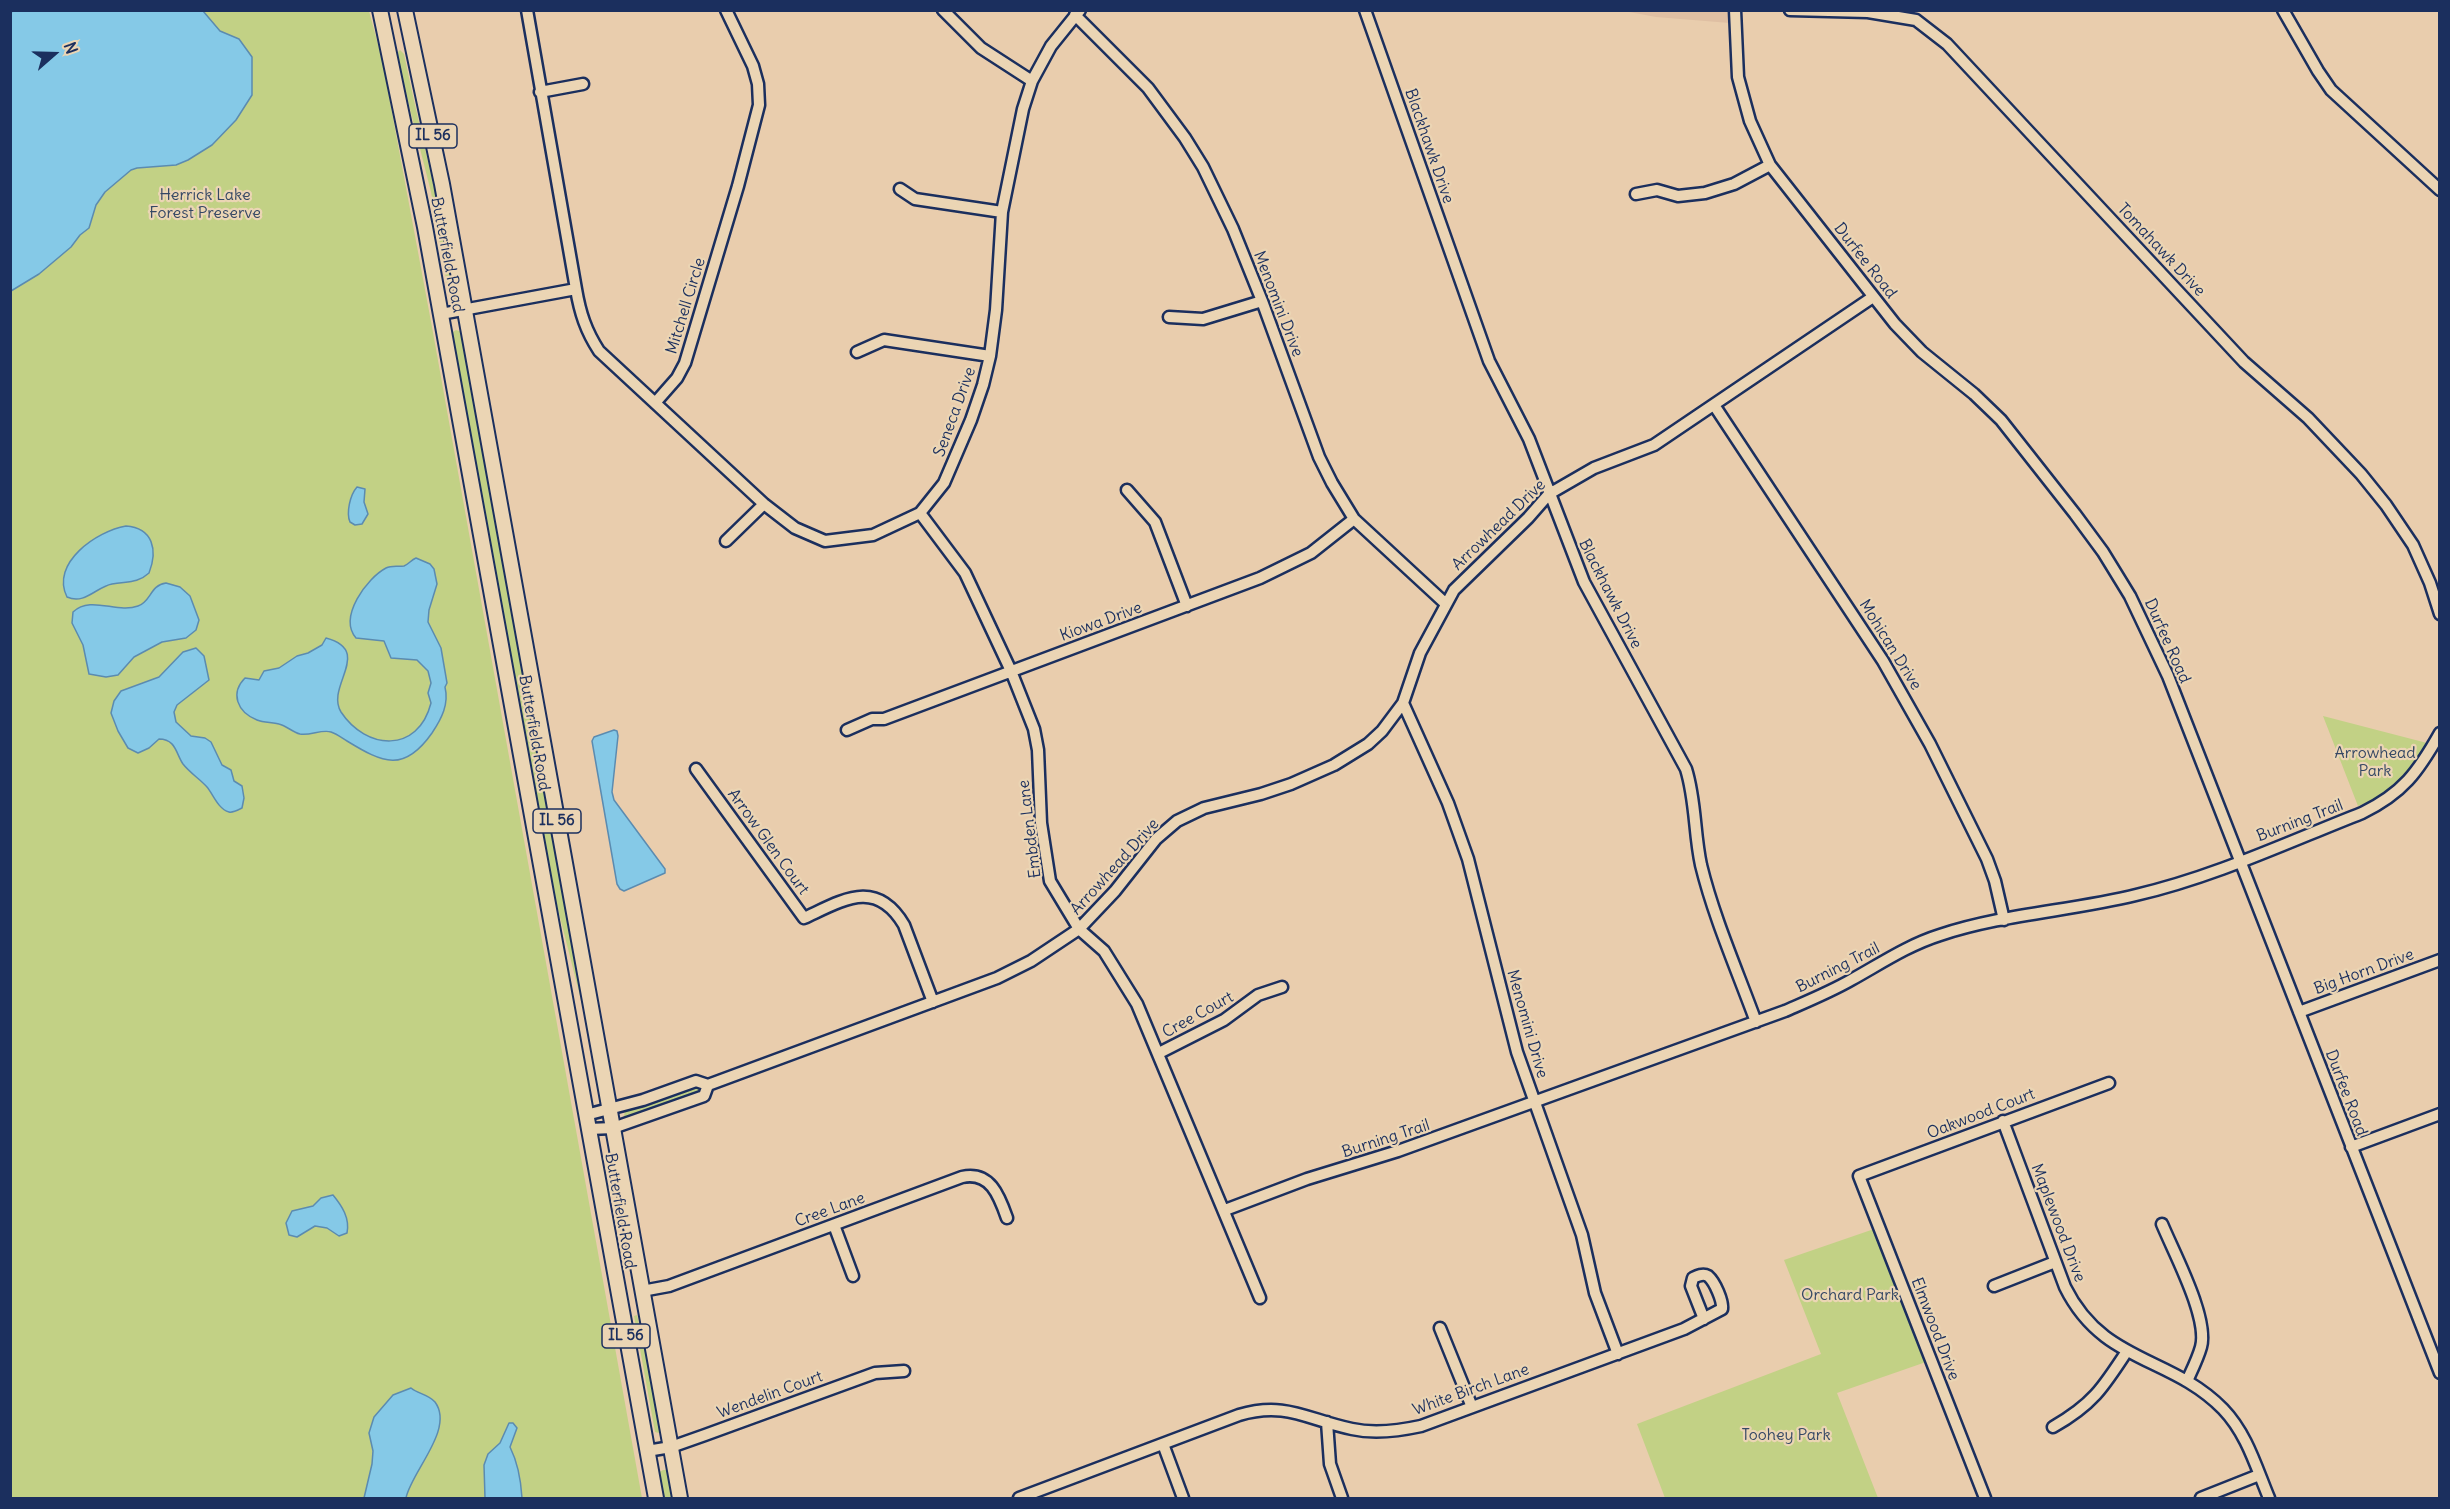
<!DOCTYPE html>
<html>
<head>
<meta charset="utf-8">
<style>
  body { margin:0 }
  #map { position:relative; width:2450px; height:1509px; overflow:hidden; background:#e9cdad; font-family:Delius,sans-serif }
  canvas { display:block }
  .frame { position:absolute; inset:0; border:12px solid #1b2f5e; pointer-events:none }
  .north { position:absolute; left:24px; top:24px; width:60px; height:60px; -webkit-text-stroke:4px #ebd5b4; paint-order:stroke; rotate:70deg; font-size:16px; font-weight:700; line-height:24px; text-align:center; color:#1b2f5e }
  .north::after { content:''; display:block; margin:auto; width:21px; height:27px; background:#1b2f5e; clip-path:polygon(50% 0,100% 100%,50% 72%,0 100%) }
</style>
</head>
<body>
<div id="map">
<canvas width="2450" height="1509"></canvas>
<div class="frame"></div>
<div class="north">N</div>
</div>
<script>
const context = document.querySelector('canvas').getContext('2d');
context.lineJoin = 'round';
function paint(path, color) { context.fillStyle = color; context.fill(path, 'evenodd'); }
function trace(path, color, width, dash) { context.strokeStyle = color; context.lineWidth = width; context.lineCap = dash ? 'butt' : 'round'; context.setLineDash(dash || []); context.stroke(path); }
function drawText(font, color, halo, rows, align = 'center') {
  context.font = font + ' Delius,sans-serif'; context.lineWidth = 4.5; context.setLineDash([]); context.textBaseline = 'middle'; context.strokeStyle = halo; context.fillStyle = color; for (const [text, x, y, turn = 0] of rows) {
    context.save(); context.translate(x, y); context.rotate((+turn || 0) * Math.PI / 180); context.textAlign = isNaN(turn) ? turn : align; if (halo) context.strokeText(text, 0, 0); context.fillText(text, 0, 0); context.restore();
  }
}
const built = new Path2D(`
  M1624,11H1742V24L1656,17Z`);
const green = new Path2D(`
  M10,11H369L382,59L432,327L642,1498H11Z
  M400,50L404,54C420,132 441,210 455,289L452,293L448,290L431,192L396,54Z
  M456,330L462,332L585,1004H582L548,870L452,337L453,332Z
  M2323,716L2427,743L2403,778L2383,796L2358,806Z
  M701,1084L703,1090L627,1119L623,1118L625,1112Z
  M1877,1228L1926,1362L1837,1393L1878,1498H1665L1637,1424L1821,1354L1784,1260Z
  M637,1315L662,1430L659,1433L655,1432L634,1316Z
  M663,1470H666L670,1475L674,1498H662L658,1473Z`);
const water = new Path2D(`
  M18,10L203,11L220,31L239,39L252,57V95L236,120L212,145L188,160L176,165L137,168L131,170L105,192L96,205L89,228L80,235L71,247L39,274L11,291L10,12Z
  M357,487L365,489L364,502L368,514L362,524L355,525L350,522C346,513 350,495 357,487Z
  M126,526C153,528 158,550 149,573C137,584 127,581 112,584C96,587 85,605 67,597C50,563 97,531 126,526Z
  M416,558L430,564L434,569L437,584L429,610L428,622L441,648L447,683L445,687C449,704 442,718 432,733C404,773 383,763 347,741C342,738 337,734 331,732C322,729 310,736 300,734C292,732 287,726 279,724C272,722 264,723 257,720C237,712 230,693 245,678L259,680L264,671L279,668L297,656L308,653L322,645L326,638C374,651 325,686 341,712C366,750 418,754 431,703L428,693L431,683L428,671L417,660L391,658L384,641L356,638C338,617 367,578 386,568C392,565 398,567 404,566C409,564 411,560 416,558Z
  M166,583L180,587L190,596L199,620L196,630L186,638L162,642L134,657L118,675L106,677L89,674L83,645L72,623L73,612C91,595 117,614 138,606C151,602 150,585 166,583Z
  M196,648L204,656L209,680L177,705L174,712L176,722L191,736L205,738L211,742L222,765L231,770L234,781L242,786L244,798L242,808C238,810 233,813 229,812C218,809 213,794 207,787C200,779 190,773 183,764C176,754 176,739 159,739L149,748L138,753L128,748L118,731L111,713L114,701L121,691L159,677L183,652Z
  M614,730L617,731L618,736L612,792L614,800L665,869V873L624,891L620,889L617,884L592,741L594,737Z
  M333,1195C342,1206 350,1218 347,1233L339,1236L327,1228L315,1226L297,1237L289,1235L286,1223L292,1211L313,1206L321,1198Z
  M411,1388C418,1394 428,1394 435,1402C455,1429 411,1472 406,1498H364L372,1464L373,1451L369,1433L374,1417L393,1395Z
  M509,1423H513L517,1428L510,1447C517,1461 521,1481 522,1498H485L484,1465L488,1454L500,1443Z`);
const minor = new Path2D(`
  M527,10L576,289C580,313 586,331 599,351L764,504L795,528L825,541L873,535L920,513L944,483L971,420L983,385L990,356L996,310L1002,212L1023,109L1032,81L1051,46L1080,10
  M943,10L981,48L1032,81
  M1365,10L1489,361L1529,439L1584,582L1686,769C1696,801 1694,833 1701,865C1714,918 1737,970 1756,1022
  M1735,10L1738,77L1750,121L1770,165L1895,324L1922,352L1974,394L2001,420L2075,514L2103,552L2130,596L2168,676L2440,1373
  M1790,10L1868,12L1916,20L1947,44L2244,362L2308,418L2361,474L2386,505L2413,545L2430,583L2440,614
  M2283,10L2318,71L2331,90L2440,190
  M1075,15L1148,88L1185,138L1203,167L1233,229L1262,301L1319,457L1332,483L1354,519L1446,604
  M540,92L583,84
  M900,189L915,199L1002,212
  M1636,194L1657,190L1678,196L1705,193L1734,184L1770,165
  M441,314L576,289
  M1169,317L1203,319L1262,301
  M857,352L884,340L990,356
  M655,403L677,378L685,363L738,186L759,105L758,84L753,66L726,10
  M1714,405L1883,661L1930,744L1987,859L1995,881L2004,920
  M1127,490L1155,522L1187,606
  M920,513L965,573L1011,671L1034,729L1038,750L1041,823L1050,881L1079,929L1104,951L1137,1004L1260,1298
  M726,541L764,504
  M1403,703L1448,803L1468,859L1517,1052L1582,1235L1595,1293L1618,1354
  M847,730L872,719H884L1260,578L1311,553L1354,519
  M696,769L804,918C843,900 876,878 904,925L933,1002
  M2299,1012L2440,960
  M1159,1053L1224,1020L1258,995L1282,987
  M586,1115L643,1100L696,1081L708,1085L997,978L1031,961L1079,929L1115,891L1156,839L1177,821L1204,808L1261,794L1291,784L1334,765L1368,744L1382,731L1403,703L1420,653L1454,590L1528,518L1549,494L1594,468L1654,445L1873,297
  M2003,1121L2065,1287C2103,1364 2170,1355 2223,1409C2247,1434 2256,1467 2269,1498
  M589,1129L613,1128L704,1096L708,1085
  M2351,1147L2440,1114
  M1225,1210L1307,1179L1398,1151L1785,1011C1808,1001 1830,992 1851,980C1880,964 1908,945 1940,935C2003,914 2071,911 2136,895C2214,877 2288,842 2362,813C2403,793 2418,772 2440,733
  M2162,1224C2174,1253 2209,1318 2201,1347C2198,1358 2192,1370 2187,1381
  M834,1225L853,1276
  M1994,1286L2055,1262
  M642,1291L669,1286L962,1177C990,1171 999,1195 1007,1218
  M1440,1328L1472,1407
  M1327,1422L1330,1464L1342,1498
  M2053,1427C2092,1405 2103,1388 2127,1351
  M1163,1444L1183,1498
  M647,1451L671,1447L705,1435L875,1373L904,1371
  M1019,1498L1239,1415C1286,1401 1308,1420 1352,1429C1375,1434 1398,1431 1421,1426L1684,1329L1722,1309C1723,1301 1715,1282 1708,1276C1703,1273 1697,1276 1693,1278L1691,1286L1704,1319
  M1985,1498L1859,1176L2109,1083
  M2201,1498L2259,1475`);
const major = new Path2D(`
  M380,10L425,227L656,1498
  M405,10L442,184L680,1498`);
const shields = [
  [433,136,48],
  [557,821,48],
  [626,1336,48]
];
const shieldNames = [
  ["IL 56",433,136],
  ["IL 56",557,821],
  ["IL 56",626,1336]
];
const streetNames = [
  ["Blackhawk Drive",1429,146,71],
  ["Tomahawk Drive",2161,250,47],
  ["Butterfield Road",447,255,79],
  ["Durfee Road",1865,261,52],
  ["Menomini Drive",1278,304,69],
  ["Mitchell Circle",686,306,-73],
  ["Seneca Drive",955,412,-70],
  ["Arrowhead Drive",1499,525,-44],
  ["Blackhawk Drive",1610,594,63],
  ["Kiowa Drive",1101,622,-20],
  ["Durfee Road",2167,641,66],
  ["Mohican Drive",1890,645,58],
  ["Butterfield Road",534,733,80],
  ["Burning Trail",2300,821,-21],
  ["Embden Lane",1030,829,-97],
  ["Arrow Glen Court",768,842,54],
  ["Arrowhead Drive",1115,867,-48],
  ["Burning Trail",1838,968,-27],
  ["Big Horn Drive",2364,972,-20],
  ["Cree Court",1198,1015,-29],
  ["Menomini Drive",1527,1024,74],
  ["Durfee Road",2346,1093,69],
  ["Oakwood Court",1981,1114,-21],
  ["Burning Trail",1386,1139,-18],
  ["Cree Lane",830,1210,-20],
  ["Butterfield Road",620,1211,80],
  ["Maplewood Drive",2058,1223,69],
  ["Elmwood Drive",1935,1329,69],
  ["White Birch Lane",1471,1390,-20],
  ["Wendelin Court",770,1395,-20]
];
const parkNames = [
  ["Herrick Lake",205,195],
  ["Forest Preserve",205,213],
  ["Arrowhead",2375,753],
  ["Park",2375,771],
  ["Orchard Park",1850,1295],
  ["Toohey Park",1786,1435]
];
paint(built, '#dfbfa3');
paint(green, '#c2d185');
paint(water, '#85c9e7');
trace(water, '#5b8bb0', 1.5);
trace(minor, '#1b2f5e', 15);
trace(major, '#1b2f5e', 18);
trace(minor, '#ebd5b4', 10);
trace(major, '#ebd5b4', 14);
for (const [x, y, w] of shields) { const box = new Path2D(); box.roundRect(x - w / 2, y - 12, w, 24, 4.5); context.fillStyle = '#ebd5b4'; context.fill(box); trace(box, '#1b2f5e', 1.5); }
drawText('bold 15px', '#1b2f5e', null, shieldNames);
drawText('16px', '#1b2f5e', '#ebd5b4', streetNames);
drawText('16px', '#344764', '#ebd5b4', parkNames);
</script>
</body>
</html>
